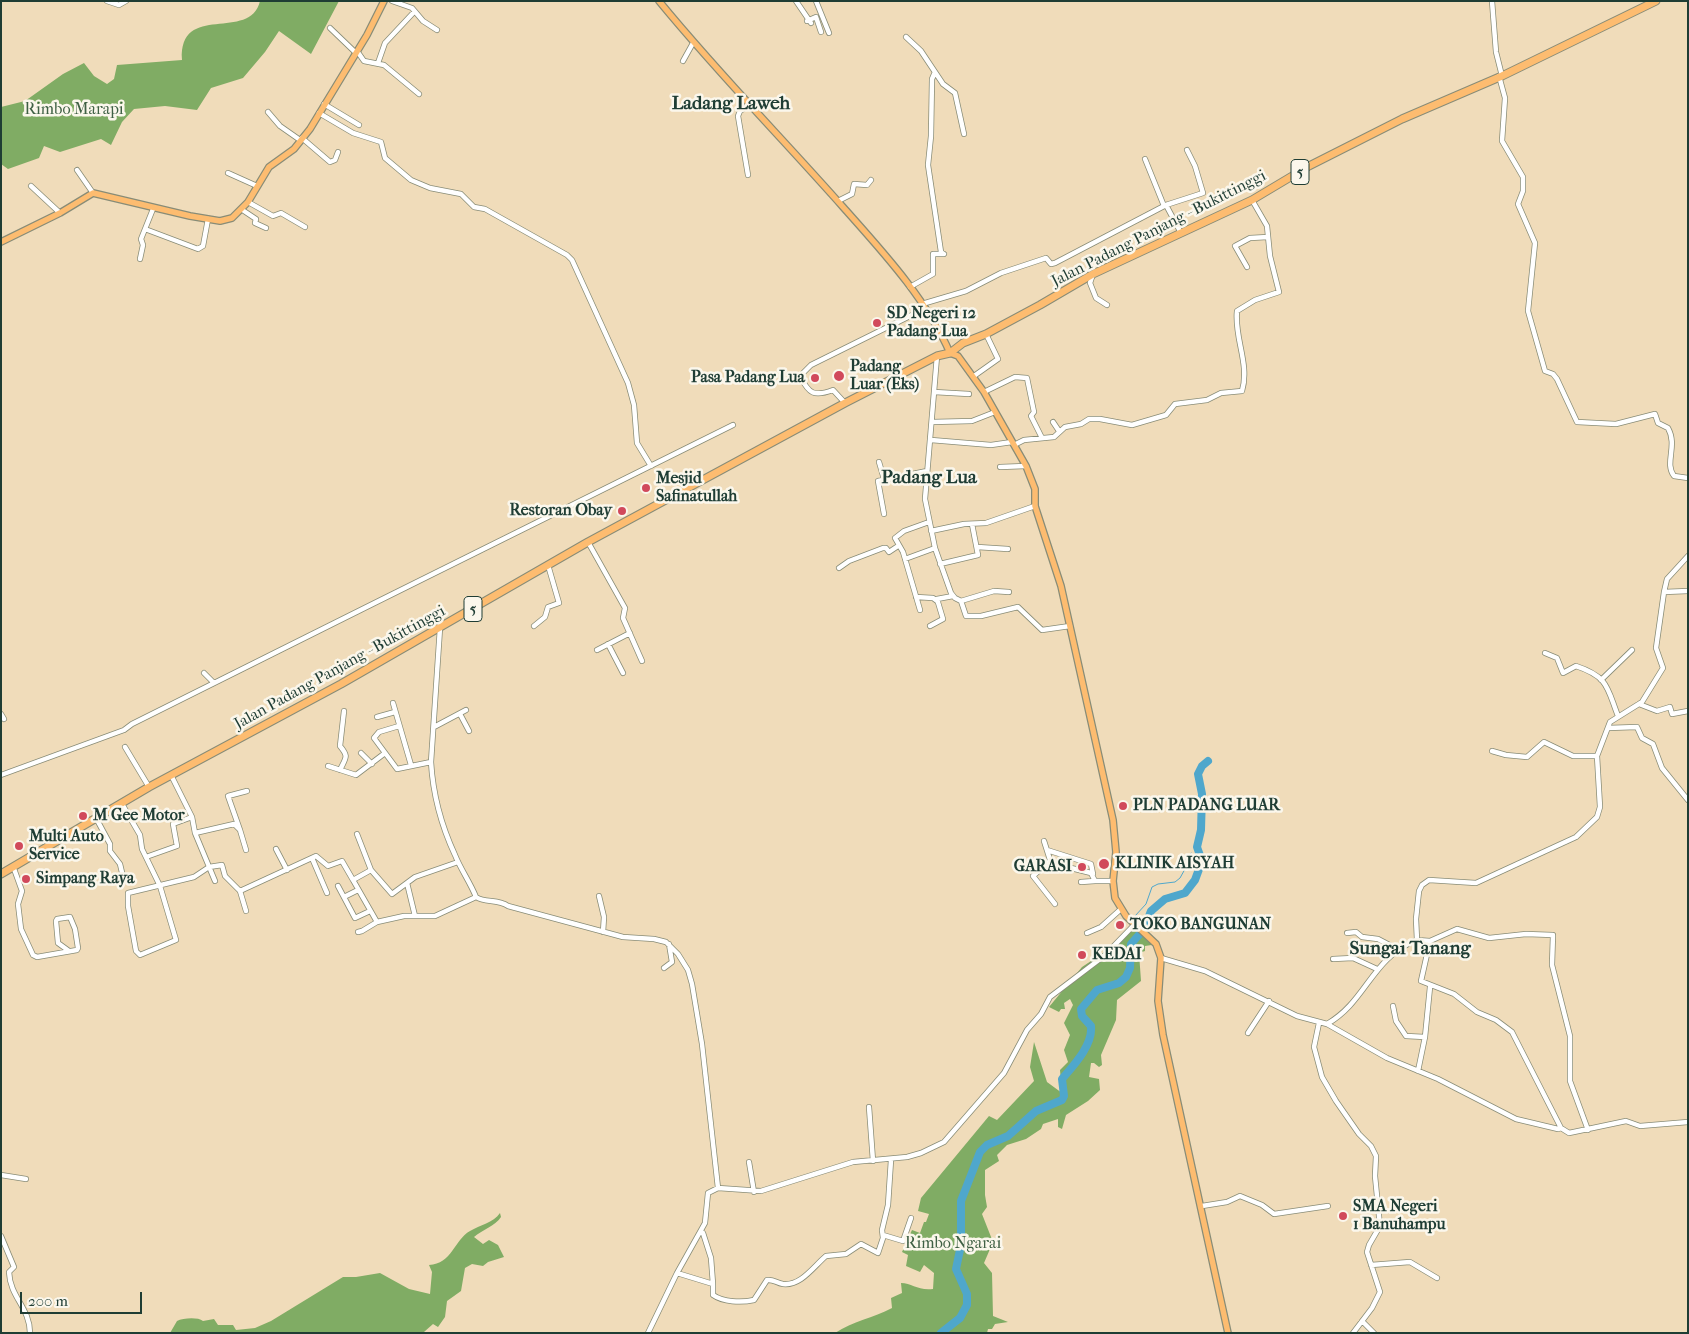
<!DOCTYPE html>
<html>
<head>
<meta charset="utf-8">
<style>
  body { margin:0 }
  #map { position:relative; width:1689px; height:1334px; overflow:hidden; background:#f0dcba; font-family:"IM FELL French Canon",serif }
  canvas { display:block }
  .frame { position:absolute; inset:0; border:2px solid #1f3d34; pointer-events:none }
  .scale { position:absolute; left:20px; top:1292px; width:122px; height:22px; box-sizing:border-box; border:2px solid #1f3d34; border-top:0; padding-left:6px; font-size:15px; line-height:18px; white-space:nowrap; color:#1f3d34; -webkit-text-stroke:4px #fbf7ec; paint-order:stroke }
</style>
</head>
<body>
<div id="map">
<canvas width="1689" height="1334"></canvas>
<div class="frame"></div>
<div class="scale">200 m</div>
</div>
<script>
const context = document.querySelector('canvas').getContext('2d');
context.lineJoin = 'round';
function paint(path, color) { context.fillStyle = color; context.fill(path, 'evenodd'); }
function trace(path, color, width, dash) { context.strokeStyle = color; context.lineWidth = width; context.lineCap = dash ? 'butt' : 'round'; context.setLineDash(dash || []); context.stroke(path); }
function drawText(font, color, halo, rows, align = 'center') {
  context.font = font + ' "IM FELL French Canon",serif'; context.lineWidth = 5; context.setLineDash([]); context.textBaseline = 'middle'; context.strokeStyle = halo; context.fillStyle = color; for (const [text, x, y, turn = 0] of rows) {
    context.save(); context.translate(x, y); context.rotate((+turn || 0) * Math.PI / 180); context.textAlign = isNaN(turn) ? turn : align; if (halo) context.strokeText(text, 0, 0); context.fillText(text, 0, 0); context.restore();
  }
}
const forest = new Path2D(`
  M260,1H339L311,54L279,31L265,52L243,78L211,88L197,110L165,106L134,109L122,122L111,145L101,139L60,152L44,146L39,158L8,169L1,164V107L25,101L63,74L84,63L94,76L107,84L114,79L117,65L182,60C179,1 250,43 260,1Z
  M1131,916L1158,944L1145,946V951L1139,953L1141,981L1117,1000L1116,1020L1101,1055L1102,1065L1099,1067L1094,1063H1091L1089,1077L1099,1079L1100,1090L1088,1101L1066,1115L1062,1129L1058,1127V1119L1043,1124L1041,1129L1026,1139L1007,1145L997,1155L999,1161L985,1170V1195L987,1207L982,1214L993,1242L984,1263L992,1273L993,1316L1008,1322L995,1324L992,1329H988L987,1333H835C853,1321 873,1318 892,1308L891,1298L902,1293L901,1283C912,1283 918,1291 933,1289L934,1273L924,1265L920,1272L906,1266L908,1255L902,1252L912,1230L920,1233L924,1222H926L929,1214L918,1211L921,1198L989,1116L997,1120L1034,1081L1030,1067L1034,1042L1047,1082L1062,1093L1060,1070L1068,1062L1064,1050L1070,1035L1064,1023L1073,1005L1070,999L1064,1003L1065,1009H1061L1059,1012L1049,1007L1082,967L1103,953L1132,926Z
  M500,1213L501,1217C495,1226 482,1230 474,1237L483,1244L489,1240L498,1245L504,1257L488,1262L483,1266L472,1264L465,1268L461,1291L447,1301L445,1317L438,1327L433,1324L424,1332L170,1333L177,1321C183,1318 198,1317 203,1321L214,1319L218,1325H233L236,1330L255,1328L271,1321L343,1277H356L380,1273L409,1289L430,1294L432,1272L429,1265C452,1264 454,1240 470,1231C480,1225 493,1223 500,1213Z`);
const stream = new Path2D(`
  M1135,916L1146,904L1152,887L1158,884L1175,882L1180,878L1185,869L1186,859L1191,853`);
const river = new Path2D(`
  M941,1333L960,1318L967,1305V1294L956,1269L961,1245V1201L980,1152L987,1145L1008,1136L1036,1111L1062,1100L1064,1096L1062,1079C1074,1065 1093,1045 1091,1026L1082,1016L1081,1009L1097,990L1119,983L1126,977L1130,968L1131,944L1144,929L1151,911L1165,899L1185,893L1195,880L1202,861L1197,847L1201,830L1202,794L1198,774L1202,766L1208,761`);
const minor = new Path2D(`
  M107,1L119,5L126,1
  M392,1L412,8L423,21L437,30
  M796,1L811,23
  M816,1L829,33
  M1492,1L1496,52L1502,76
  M807,21L816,17L821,32
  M330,28L356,53
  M906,37L921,51L935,72L932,79L931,136L928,165L941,252L944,254H933V274L910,287
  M357,51L364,61L384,65L419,94
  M683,61L693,43
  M378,63L385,43L414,12
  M935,72L943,84L955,93L964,134
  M1499,76L1505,98L1502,141L1523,177V191L1518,204L1535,243L1528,311L1545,371L1553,374L1557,379L1577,422L1616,424L1655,414L1658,423L1668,428C1678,446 1664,463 1674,476L1688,478
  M324,104L359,125
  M268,112L280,126L300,140
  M319,113L353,133L381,142L385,158L411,180L430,188L461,194L474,207L485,209L567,255L572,260L628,383L634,405L637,443L651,466
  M302,138L330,162L335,160L338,152
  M1145,159L1164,206
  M77,170L93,193
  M228,173L257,186
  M748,175L738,116L740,111L750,105
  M31,186L60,213
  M838,201L852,194L854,184L867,185L871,180
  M248,202L273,216L281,213L305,227
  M1166,205L1181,233
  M241,209L256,219L255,223L266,228
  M145,229L198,249L203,246L208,219
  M140,259L143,245L141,239L153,209
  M1247,267L1235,246L1250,238L1268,237
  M1093,274L1090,283L1096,298L1107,305
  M922,304L966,291L1001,273L1046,258L1051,264L1055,263L1166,205L1203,193L1195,166L1187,150
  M937,356L925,499L935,548L951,593L955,598L961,601L966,616H981L1018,607L1042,630L1070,626
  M974,376L998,359L986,334
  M934,392L969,394
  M984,392L1015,377L1027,378L1034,412L1031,416L1042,438
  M845,403L833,390C814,397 809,394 800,376L811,365L924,309
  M932,422L972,421L995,412
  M1053,422L1059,431
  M931,440L991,445L1012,442
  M1014,445L1024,440L1054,437L1065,427L1081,424L1089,419H1100L1132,425L1166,415L1175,404L1207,400L1221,393L1242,391C1250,364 1234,338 1237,311L1255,300L1279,292L1270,256L1267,226L1252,200
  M879,462L884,479
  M1000,467L1026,466
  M884,514L878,481L927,471
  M931,531L964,524L986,523L1035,506
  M588,542L625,608L623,618L642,661
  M977,547L1008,549
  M905,559L935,548
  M940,564L978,555L972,524
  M839,568L849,561L883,548H886L889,552L898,546
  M1664,592L1688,591
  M916,597L933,598L937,601
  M961,601L994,591L1009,592
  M920,610L903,552L895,538L904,531L929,522
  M534,626L545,617L548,607L559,603L548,565
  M930,626L943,619L937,599L953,596
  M440,628L431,762C433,795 441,825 455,855C461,870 470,882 476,897C485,903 498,899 508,906L623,937L654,939L666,942L678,954L688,970L692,984L702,1044L718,1188
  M608,644L623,673
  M597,650L630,633
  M1545,653L1557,658L1563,673L1576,666C1609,677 1607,688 1618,716
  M204,673L214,683
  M1601,680L1632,650
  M393,703L411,765
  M1639,704L1657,711L1670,707L1672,714L1688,711
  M1,714L4,719
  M460,714L469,731
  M377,717L395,712
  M399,726L379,732L374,738L397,769L431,762
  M434,727L466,710
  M1608,728L1637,727L1642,738L1653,744L1662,768L1688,800
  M125,747L149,787
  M1492,751L1506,755L1527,757L1544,742L1573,756H1597
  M361,753L372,764
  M328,766L356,775L385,753
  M340,770C346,757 349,757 340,746L344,711
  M1,775L124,730L132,724C332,624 533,524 733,425
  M172,777L192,817L195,833L215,881
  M122,804L140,835L142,849L160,886L176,940L140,955L136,951L128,906V893L194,877L209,867L222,865L225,876L240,891L316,856L328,866L342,861L353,880L371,870L392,894L415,877L458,862
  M96,818L110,844V851L120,864L124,881
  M240,830L246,850
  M195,833L234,824L240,830L228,796L247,791
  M357,834L371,870
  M1044,841L1051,863L1091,873L1095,881H1113
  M276,849L287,870
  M1047,850L1091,864L1093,874
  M146,857L177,846L173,824L192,817
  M312,858L327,893
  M1050,861L1033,876L1055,904
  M13,866L22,891L18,904L21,929L33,955L37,957L77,950L78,948L75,929L70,917L57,919L56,921L58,943L69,951
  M353,880L377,922
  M1081,882L1095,881
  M407,883L415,916
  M338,886L355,918L370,911
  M240,891L246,911
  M599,896L604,917L603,932
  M344,897L358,890
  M358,932L362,931L377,922L404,916H435L476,897
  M1087,933L1101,927L1121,909
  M1347,933L1356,932L1362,937L1378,939L1397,949
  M1417,940L1430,941L1457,929L1489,938L1526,934L1553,935L1552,965L1570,1036V1081L1588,1130
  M1430,941L1421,981L1454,994L1477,1012L1496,1020L1512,1032L1561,1128
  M1161,958L1205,971L1297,1016L1327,1024L1387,1058L1438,1079L1516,1119L1558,1129L1561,1128L1569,1133L1626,1121L1640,1126L1688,1122
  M1333,959L1353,958L1377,969
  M664,968L672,962L669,944
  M1393,1006L1396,1021L1406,1036L1425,1037
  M1319,1023L1314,1047L1322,1077L1336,1101L1359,1134L1371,1146L1376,1156L1375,1176L1380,1226L1369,1245L1367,1252L1380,1292L1372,1308L1353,1333
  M1327,1024C1367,1001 1371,958 1417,940L1416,919L1419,891L1422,885L1429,880L1476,883L1576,837L1597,817L1600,807L1597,756L1610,722L1642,702L1663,668L1656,648L1664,592L1667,579L1688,556
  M1248,1033L1269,1001
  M1418,1071L1425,1037L1430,987
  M869,1107L873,1161
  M749,1162L754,1192
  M1,1175L26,1179
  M1202,1206L1227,1202L1240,1196L1262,1205L1274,1214L1328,1206
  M700,1232L703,1233L711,1258L713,1284
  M883,1235L903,1241L911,1218
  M1,1236L14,1267L9,1272C10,1297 30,1308 30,1333
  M1371,1265L1410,1262L1437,1278
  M677,1273L713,1284V1295C723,1302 741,1303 754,1300L767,1280C774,1279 776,1283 783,1284C801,1286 813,1267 826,1256L846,1254L861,1244L878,1253L883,1238L882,1230L888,1205L891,1160
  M1362,1321L1374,1333
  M648,1333L677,1273L705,1223L708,1193L718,1188L761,1191L853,1162L907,1157L921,1153L944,1142L1004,1073L1027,1030L1041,1014L1050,997L1104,956L1136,923`);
const major = new Path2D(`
  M659,1C717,72 782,138 843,207C882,251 926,298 950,353L958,356L984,392L1026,466L1035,489V506L1061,586L1113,820L1116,852L1113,881L1115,898L1126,916L1156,944L1161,958L1158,1001L1163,1035L1228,1333
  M1,242L60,213L93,193L190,216L220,221L232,218L248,202L269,167L294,149L310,129L367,35L384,1`);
const highway = new Path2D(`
  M1,874L149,787L341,684L588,542L845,403L937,356L950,353L963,343L986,334L1040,305L1093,274L1252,200L1309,166L1402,119L1502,76L1656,1`);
const markers = [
  [877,323,5,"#d1495b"],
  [839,376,6,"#d1495b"],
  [815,378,5,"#d1495b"],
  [646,488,5,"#d1495b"],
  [622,511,5,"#d1495b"],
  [1123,806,5,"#d1495b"],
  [83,816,5,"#d1495b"],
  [19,846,5,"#d1495b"],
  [1104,864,6,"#d1495b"],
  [1082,867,5,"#d1495b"],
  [26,879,5,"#d1495b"],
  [1120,925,5,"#d1495b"],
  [1082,955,5,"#d1495b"],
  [1343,1216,5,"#d1495b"]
];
const shields = [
  [1300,172,18],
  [473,609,18]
];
const shieldNames = [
  ["5",1300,172],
  ["5",473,609]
];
const parkNames = [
  ["Rimbo Marapi",74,110],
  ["Rimbo Ngarai",953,1244]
];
const streetNames = [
  ["Jalan Padang Panjang - Bukittinggi",1159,229,-27],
  ["Jalan Padang Panjang - Bukittinggi",340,668,-29]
];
const poiNames = [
  ["SD Negeri 12",887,314],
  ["Padang Lua",887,332],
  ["Padang",850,367],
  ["Luar (Eks)",850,385],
  ["Pasa Padang Lua",805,378,"right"],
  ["Mesjid",656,479],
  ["Safinatullah",656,497],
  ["Restoran Obay",612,511,"right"],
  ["PLN PADANG LUAR",1133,806],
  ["M Gee Motor",93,816],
  ["Multi Auto",29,837],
  ["Service",29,855],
  ["KLINIK AISYAH",1115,864],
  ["GARASI",1072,867,"right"],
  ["Simpang Raya",36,879],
  ["TOKO BANGUNAN",1130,925],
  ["KEDAI",1092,955],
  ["SMA Negeri",1353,1207],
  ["1 Banuhampu",1353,1225]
];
const quarterNames = [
  ["Ladang Laweh",731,104],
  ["Padang Lua",929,478],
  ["Sungai Tanang",1410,949]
];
paint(forest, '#80ac64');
trace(stream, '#4fa7cc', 1);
trace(river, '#4fa7cc', 8);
trace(minor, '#888c77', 6);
trace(major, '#888c77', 8);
trace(highway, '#888c77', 9);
trace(minor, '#fff', 4.5);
trace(major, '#fdbc70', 5.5);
trace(highway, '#fdbc70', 7);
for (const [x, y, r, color] of markers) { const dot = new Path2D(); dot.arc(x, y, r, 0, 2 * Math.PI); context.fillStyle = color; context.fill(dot); trace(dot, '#fbf7ec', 2); }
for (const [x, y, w] of shields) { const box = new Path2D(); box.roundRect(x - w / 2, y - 12.5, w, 25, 4); context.fillStyle = '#fbf7ec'; context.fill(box); trace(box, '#1f3d34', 1); }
drawText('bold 15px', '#1f3d34', null, shieldNames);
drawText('16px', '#3f6044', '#fbf7ec', parkNames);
drawText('16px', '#1f3d34', '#fbf7ec', streetNames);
drawText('bold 16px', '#1f3d34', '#fbf7ec', poiNames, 'left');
drawText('bold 19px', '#1f3d34', '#fbf7ec', quarterNames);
</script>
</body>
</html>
